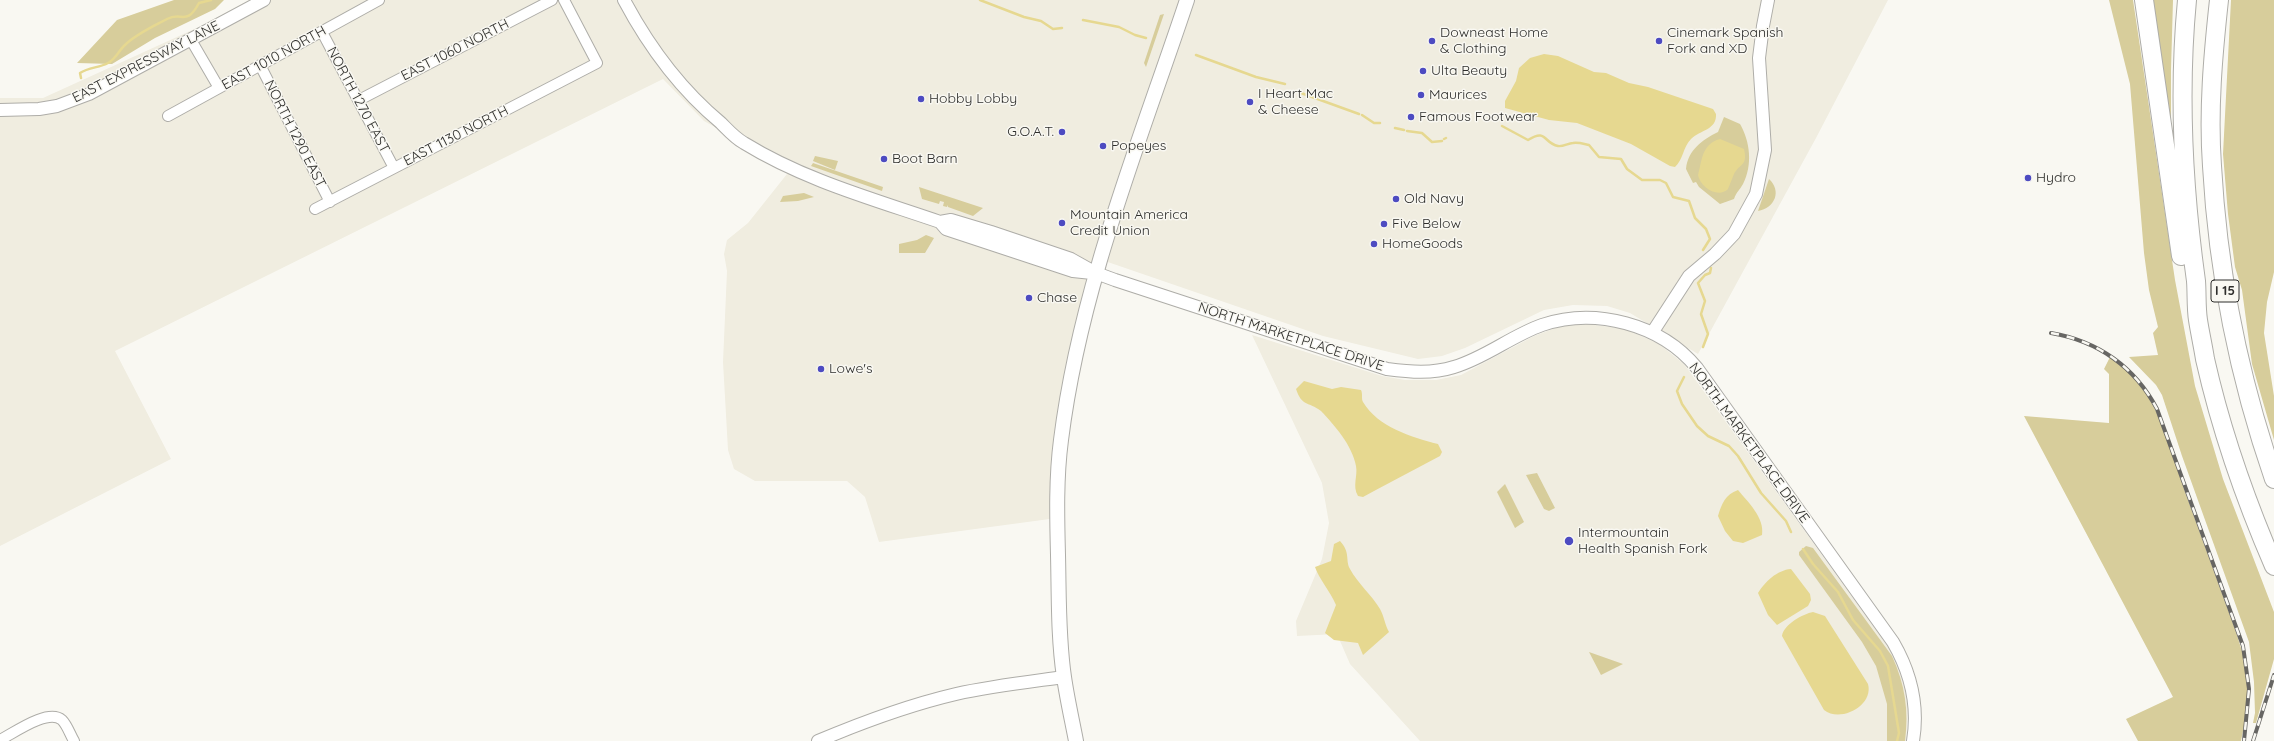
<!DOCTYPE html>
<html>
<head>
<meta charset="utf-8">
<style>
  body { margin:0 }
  canvas { display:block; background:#f9f8f2 }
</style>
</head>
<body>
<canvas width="2274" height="741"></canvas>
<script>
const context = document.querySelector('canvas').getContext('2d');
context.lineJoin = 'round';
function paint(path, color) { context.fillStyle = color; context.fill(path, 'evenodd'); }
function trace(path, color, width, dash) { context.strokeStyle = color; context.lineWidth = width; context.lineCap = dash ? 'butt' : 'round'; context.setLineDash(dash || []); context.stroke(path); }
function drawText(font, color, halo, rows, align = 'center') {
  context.font = font + ' Quicksand,sans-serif'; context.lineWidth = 3; context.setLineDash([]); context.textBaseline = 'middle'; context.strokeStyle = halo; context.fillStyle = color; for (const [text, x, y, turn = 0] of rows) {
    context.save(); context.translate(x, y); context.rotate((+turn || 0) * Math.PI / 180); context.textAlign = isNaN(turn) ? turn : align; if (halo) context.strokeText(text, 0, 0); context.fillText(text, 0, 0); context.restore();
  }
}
const built = new Path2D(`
  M249,0H1888L1816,138L1698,354L1630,313L1607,306L1573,305L1544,310L1465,348L1442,356L1418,359L1323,336L1099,259L1065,415L1057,518L879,542L865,497L847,481H755L734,469L728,450L723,362L727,271L724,254L727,240L748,223L791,169L704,121L663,79L115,351L171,459L0,546V98H43L201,26Z
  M1588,324L1626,329L1659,344L1684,364L1892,652L1903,675L1908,707L1906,741H1420L1350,664L1337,634L1297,636L1296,621L1322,559L1329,523L1322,483L1252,335L1382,376L1405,380H1436L1461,375L1534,336L1561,326Z`);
const green = new Path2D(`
  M174,0H224L215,9L155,38L112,64L77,63L117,20Z
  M2109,0H2133L2175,280L2195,386L2223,479L2274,612V659L2256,723H2253L2255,713L2254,682L2249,642L2182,456L2162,395L2156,385L2129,357L2158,355L2153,333L2158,327L2149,290L2144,253L2130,84Z
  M2153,0H2173L2171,70V129Z
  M2231,0H2274V272L2267,302L2264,333L2274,396V440L2252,364L2242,290L2235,267L2228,214L2223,154Z
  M1164,14L1146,67L1144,63L1160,15Z
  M1724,117L1740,124C1750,141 1753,165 1743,184C1739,191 1737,191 1734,199L1720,204L1699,187L1696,182L1693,183L1686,169C1688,150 1702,140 1718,132Z
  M815,156L838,161L835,170L813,161Z
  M813,163L883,187L882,191L811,166Z
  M1769,179C1782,191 1775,208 1758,211Z
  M919,187L983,208L973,216L948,207V205L947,207L943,206L944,202L940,201L939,204L922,199Z
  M804,193L814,197L798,201L780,202L783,196Z
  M926,235L934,238L925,253H899V244L917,240Z
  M2110,357L2124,367L2145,390L2165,429L2184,489L2236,632L2245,661L2248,684L2247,710L2241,741H2138L2126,719L2173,697L2024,416L2109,423V374L2104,369Z
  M1537,473L1555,508L1549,511L1544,509L1526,475Z
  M1505,484L1524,522L1515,528L1497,492Z
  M1806,546L1813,548L1892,656C1905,684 1909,711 1905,741H1887V704L1876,666L1862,642L1799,555V552Z
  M1589,652L1623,664L1601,675Z`);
const water = new Path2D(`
  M1544,54L1558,56L1594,72L1606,73L1629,83L1648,87L1713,109L1716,114C1717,130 1700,130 1691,139C1683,147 1683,160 1675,167L1670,166L1631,144L1577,123L1549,120L1505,108V101L1516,81L1519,68L1530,58Z
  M1720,139L1744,149C1748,166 1740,163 1734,174C1732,179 1730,184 1728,189C1718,199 1700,187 1698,175C1702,162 1701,144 1720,139Z
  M1304,381L1332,389L1341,387L1361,390C1363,394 1361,399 1363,402C1378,427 1411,437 1438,444L1442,452L1440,456L1374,491L1363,497L1358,496C1352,486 1358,476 1356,466C1352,445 1335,426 1321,411C1308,401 1302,407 1296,389Z
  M1738,490C1748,502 1765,518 1762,535L1743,543L1733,541L1725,531L1718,516C1722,503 1725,495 1738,490Z
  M1340,541C1351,553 1345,560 1350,569C1358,584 1372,595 1380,609C1384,616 1385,625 1389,632L1363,655L1358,643L1334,640L1325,633L1336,605C1330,591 1319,579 1315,567L1331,561L1334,544Z
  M1791,569L1810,594L1811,600L1808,606L1777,625L1768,615L1758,593C1765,582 1777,570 1791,569Z
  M1813,612L1825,616L1868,684C1874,706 1840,723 1824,710L1782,636C1784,624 1803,614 1813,612Z`);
const stream = new Path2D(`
  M980,0L1024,17L1041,21L1053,29L1062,28
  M1083,20L1119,27L1135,35L1146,38
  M1196,55L1256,77L1285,84
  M81,78L80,73C89,67 99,68 108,63C116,59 119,50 125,45C136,34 154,26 167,19C182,11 186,27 199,3L211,0
  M1301,93L1359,114
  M1362,115L1374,123H1380
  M1502,126L1528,140C1547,128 1543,143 1558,146C1563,147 1568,143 1573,143C1578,142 1584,144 1589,145L1599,157L1621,159L1627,169L1642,180H1660L1666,183L1673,197L1689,201L1695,218L1706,229L1710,239L1703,250
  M1395,128L1404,130
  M1407,131L1422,133L1432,142L1442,141
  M1444,139L1446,138
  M1703,347L1708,334L1701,314L1705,301L1698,283L1705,275L1710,273L1711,268
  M1684,377L1677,391L1682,404L1697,426L1708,436L1729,446L1738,456L1761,493L1786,521L1791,532
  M1803,549L1813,564L1838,592L1853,620L1880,651L1888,666L1899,733L1897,741`);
const minor = new Path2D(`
  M322,32L394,168
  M191,40L219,88
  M260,65L330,202
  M359,100L552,0
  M168,116L379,0
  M315,209L597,63L564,0
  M0,740C14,733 48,708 62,720C67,725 70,734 74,741`);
const tertiary = new Path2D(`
  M624,0C649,47 680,89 721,123C728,130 735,138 744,143C804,180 873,199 940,222L946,229L1073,271L1092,273
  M0,110L39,109L57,106L89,94L264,0
  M940,222L951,220L991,232L1071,259L1096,273L1115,280L1387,369C1410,372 1432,374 1454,367C1485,358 1511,336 1542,325C1595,307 1661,324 1697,368L1893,642C1911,673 1919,705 1913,741
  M1652,333L1689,276L1715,254L1734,234L1756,194L1765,150L1759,58L1763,26L1768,0
  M818,741C863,722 909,705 956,694C992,686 1028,682 1064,677`);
const secondary = new Path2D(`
  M1076,741C1072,720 1067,698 1064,677C1058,637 1059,595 1058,555C1057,517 1056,478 1061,440C1080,288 1139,144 1187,0`);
const motorway = new Path2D(`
  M2144,0L2181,256
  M2187,0C2178,94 2183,187 2196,281C2197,294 2196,307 2198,320C2200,333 2203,346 2205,359C2221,430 2245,499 2274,566
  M2219,0C2213,55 2208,111 2212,166C2218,273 2239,378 2274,479`);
const rail = new Path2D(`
  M2051,333C2098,341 2135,367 2157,409L2243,646L2249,689L2244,741
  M2253,741L2274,675`);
const markers = [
  [1432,41,4,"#4d4bc1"],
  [1659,41,4,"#4d4bc1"],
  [1423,71,4,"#4d4bc1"],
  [1421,95,4,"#4d4bc1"],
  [921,99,4,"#4d4bc1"],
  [1250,102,4,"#4d4bc1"],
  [1411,117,4,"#4d4bc1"],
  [1062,132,4,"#4d4bc1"],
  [1103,146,4,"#4d4bc1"],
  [884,159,4,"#4d4bc1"],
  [2028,178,4,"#4d4bc1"],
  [1396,199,4,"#4d4bc1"],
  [1062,223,4,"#4d4bc1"],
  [1384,224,4,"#4d4bc1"],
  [1374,244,4,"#4d4bc1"],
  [1029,298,4,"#4d4bc1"],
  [821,369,4,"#4d4bc1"],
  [1569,541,5,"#4d4bc1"]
];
const shields = [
  [2225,291,28]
];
const shieldNames = [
  ["I 15",2225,291]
];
const poiNames = [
  ["Downeast Home",1440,33],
  ["& Clothing",1440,49],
  ["Cinemark Spanish",1667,33],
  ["Fork and XD",1667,49],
  ["Ulta Beauty",1431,71],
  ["I Heart Mac",1258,94],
  ["& Cheese",1258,110],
  ["Maurices",1429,95],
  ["Hobby Lobby",929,99],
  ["Famous Footwear",1419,117],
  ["G.O.A.T.",1054,132,"right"],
  ["Popeyes",1111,146],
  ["Boot Barn",892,159],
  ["Hydro",2036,178],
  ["Old Navy",1404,199],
  ["Mountain America",1070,215],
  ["Credit Union",1070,231],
  ["Five Below",1392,224],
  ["HomeGoods",1382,244],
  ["Chase",1037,298],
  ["Lowe's",829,369],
  ["Intermountain",1578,533],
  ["Health Spanish Fork",1578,549]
];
const streetNames = [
  ["EAST 1060 NORTH",455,50,-27],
  ["EAST 1010 NORTH",274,58,-29],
  ["EAST EXPRESSWAY LANE",146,62,-27],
  ["NORTH 1270 EAST",358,100,62],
  ["NORTH 1290 EAST",295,134,63],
  ["EAST 1130 NORTH",456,136,-27],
  ["NORTH MARKETPLACE DRIVE",1291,337,18],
  ["NORTH MARKETPLACE DRIVE",1749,443,54]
];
paint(built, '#f0ede0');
paint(green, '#d7cd9b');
paint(water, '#e6d890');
trace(stream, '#e6d890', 2.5);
trace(minor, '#aeada8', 12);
trace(tertiary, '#aeada8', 14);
trace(secondary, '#aeada8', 16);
trace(motorway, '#aeada8', 20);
trace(minor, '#fff', 10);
trace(tertiary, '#fff', 12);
trace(secondary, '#fff', 14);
trace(motorway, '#fff', 18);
trace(rail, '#676663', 4);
trace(rail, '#f9f8f2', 2.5, [8]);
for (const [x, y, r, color] of markers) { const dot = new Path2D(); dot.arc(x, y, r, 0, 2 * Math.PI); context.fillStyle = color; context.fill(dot); trace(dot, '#f9f8f2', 1.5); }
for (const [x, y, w] of shields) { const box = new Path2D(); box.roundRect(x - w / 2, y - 11, w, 22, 3); context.fillStyle = '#f9f8f2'; context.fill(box); trace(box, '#2e2e2c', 1); }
drawText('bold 13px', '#2e2e2c', null, shieldNames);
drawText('14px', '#2e2e2c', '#f9f8f2', poiNames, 'left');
drawText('14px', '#2e2e2c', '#f9f8f2', streetNames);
</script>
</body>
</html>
